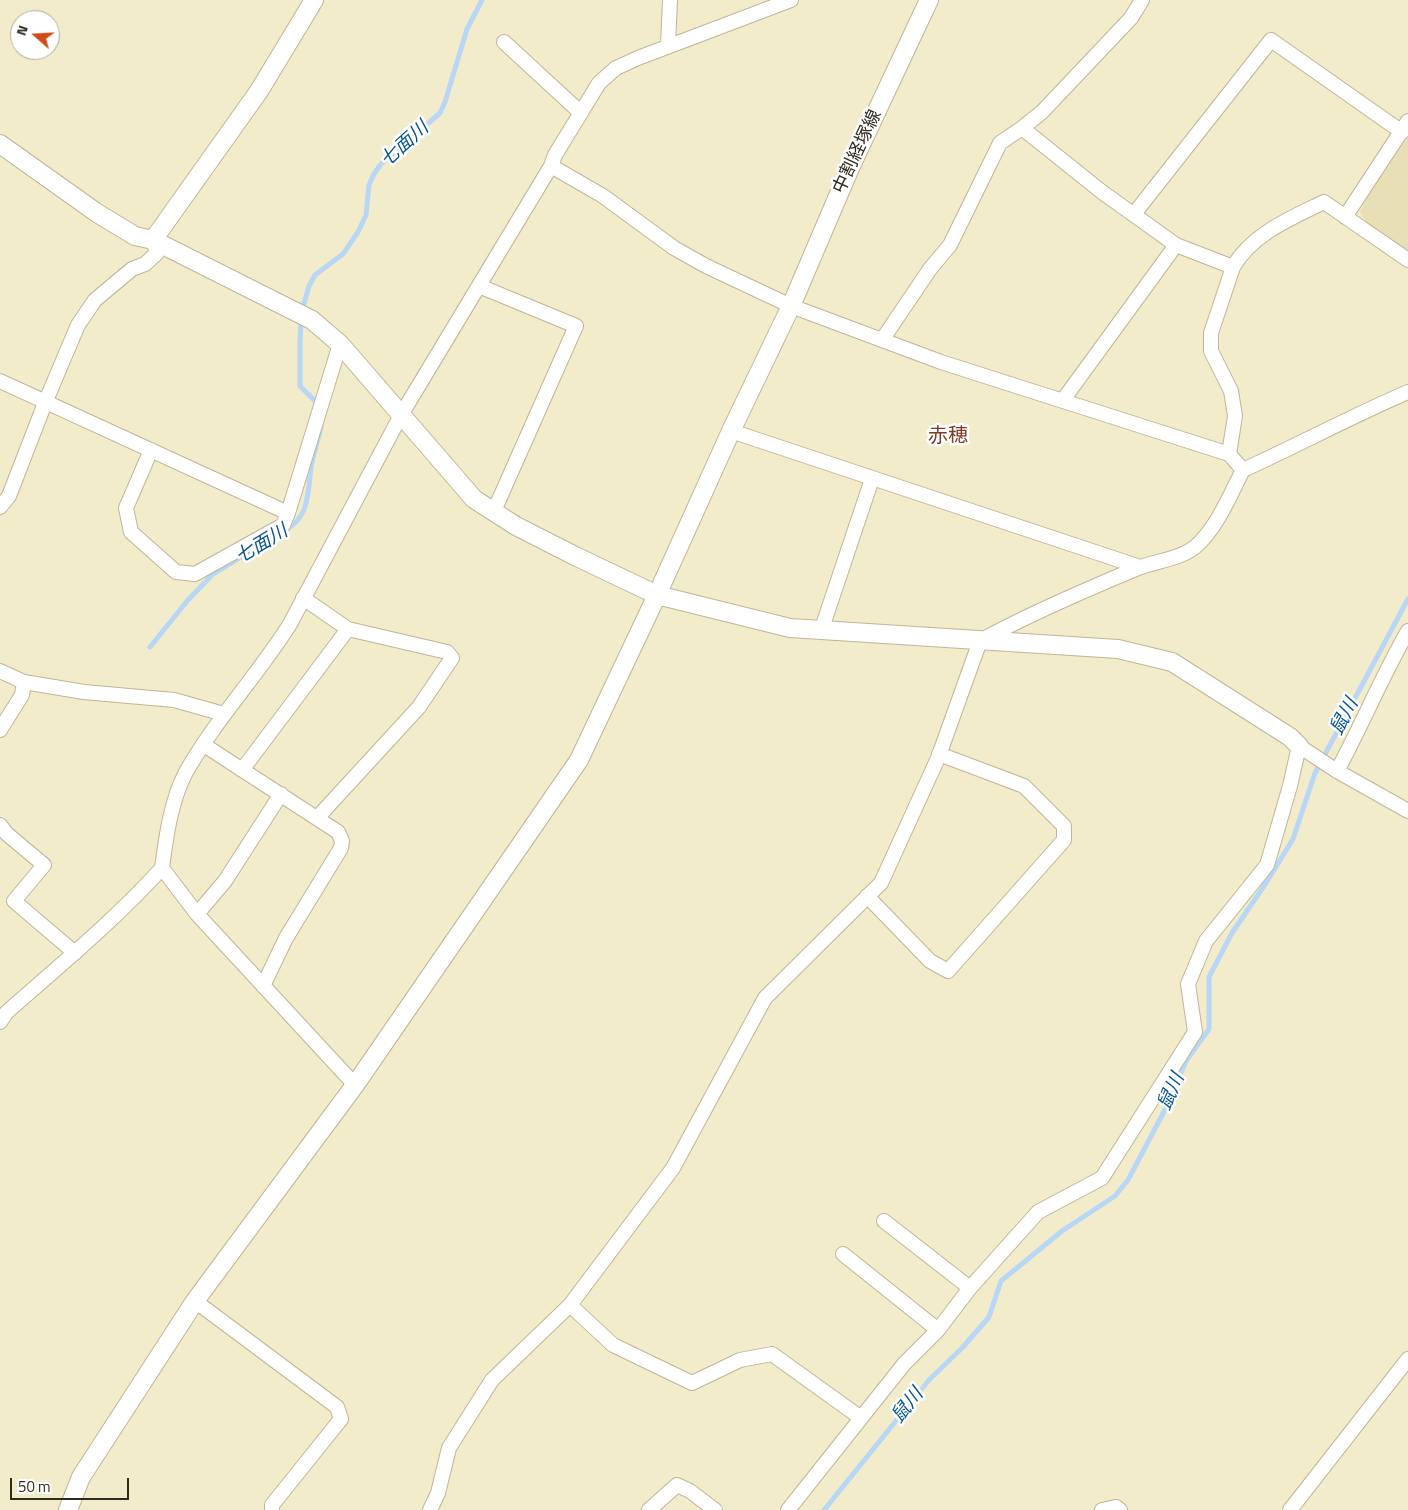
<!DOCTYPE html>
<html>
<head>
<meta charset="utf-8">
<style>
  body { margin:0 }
  #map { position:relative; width:1408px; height:1510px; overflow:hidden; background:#f3eccb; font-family:"Titillium Web",sans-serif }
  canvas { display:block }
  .north { position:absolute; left:10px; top:10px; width:50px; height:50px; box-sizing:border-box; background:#fff; border:1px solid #abaaa5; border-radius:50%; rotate:289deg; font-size:14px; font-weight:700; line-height:20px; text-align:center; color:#2e2b1f }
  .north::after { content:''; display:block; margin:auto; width:18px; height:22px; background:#d14b14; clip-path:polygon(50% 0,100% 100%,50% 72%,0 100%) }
  .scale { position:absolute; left:10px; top:1478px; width:119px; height:22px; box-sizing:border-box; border:2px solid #2e2b1f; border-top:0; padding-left:6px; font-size:15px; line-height:18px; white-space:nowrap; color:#2e2b1f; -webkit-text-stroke:4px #fff; paint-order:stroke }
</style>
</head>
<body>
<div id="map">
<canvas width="1408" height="1510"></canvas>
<div class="north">N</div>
<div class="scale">50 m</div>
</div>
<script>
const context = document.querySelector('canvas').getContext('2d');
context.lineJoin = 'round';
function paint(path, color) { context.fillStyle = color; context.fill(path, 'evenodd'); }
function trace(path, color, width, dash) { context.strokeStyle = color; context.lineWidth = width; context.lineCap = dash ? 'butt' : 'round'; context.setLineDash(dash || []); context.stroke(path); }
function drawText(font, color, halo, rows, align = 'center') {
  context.font = font + ' "Titillium Web","Noto Sans JP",sans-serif'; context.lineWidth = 5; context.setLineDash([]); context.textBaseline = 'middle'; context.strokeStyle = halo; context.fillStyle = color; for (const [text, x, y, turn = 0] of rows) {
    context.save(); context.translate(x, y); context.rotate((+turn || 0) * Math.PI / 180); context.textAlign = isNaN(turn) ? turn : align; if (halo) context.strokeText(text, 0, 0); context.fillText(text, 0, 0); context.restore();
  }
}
const built = new Path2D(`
  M1408,134V255L1371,228L1360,212L1370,192Z`);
const stream = new Path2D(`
  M303,307L309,286L315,275L343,254L358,232L366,215L369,185L374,174L381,164L440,113L445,102L467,29L482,0
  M301,322L300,341V386L316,402
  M283,532C310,517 307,496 311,468C313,454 318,441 321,427
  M150,647L188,600L212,575L265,542
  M824,1510L929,1380L963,1347L989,1317L1001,1281L1062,1231L1115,1196L1128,1180L1168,1104L1186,1061L1209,1029V977L1232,933L1266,883L1293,839L1315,773L1408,599`);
const minor = new Path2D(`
  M504,42L581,113
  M668,46L670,0
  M1022,128L1102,192L1176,245L1233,267
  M1134,214L1271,40L1402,132
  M1345,217L1408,121
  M479,286L576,326L494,511
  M882,340L930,269L950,245L1000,143L1022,128L1042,112L1131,18L1142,0
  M0,381L288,513L340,344
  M1063,400L1176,245
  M731,431L1140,567
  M151,450L126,508L131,532L176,572L195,574L283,525L288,513
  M1229,454L1235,416L1231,391L1211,351V333L1233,267C1252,234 1291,218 1324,202L1408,260
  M1243,470C1298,445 1352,416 1408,392
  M0,507L9,496L45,403L78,325L95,300L132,269L145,264L157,253L153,240
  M303,598L348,629
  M821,631L872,479
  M0,671L24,682L84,692L174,700L224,714
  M0,730L22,695L24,682
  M204,745L338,832L342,841L341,848L286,938L263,986
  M242,770L348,629L447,652L452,658L419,707L317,818
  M1337,771C1362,725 1382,676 1408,631
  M0,825L7,834L44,865L14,901L75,953
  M867,896L930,961L948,971L1064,840V826L1024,786L939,754
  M197,914L225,881L281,794
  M0,1022L6,1013C59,966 114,921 162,868
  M355,1085L197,914L162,868C166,837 171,800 186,772C216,719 258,675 290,624L401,415L551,166L555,155L599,83L616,68L638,58L791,0
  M884,1221L970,1288
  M843,1254L938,1330L970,1288L1038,1212L1102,1178L1195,1032L1188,984L1206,941L1267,865L1290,786L1299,746L1337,771L1408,811
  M195,1301L337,1407L341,1419L272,1505V1510
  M570,1305L613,1345L692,1383L740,1360L772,1354L861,1418
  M430,1510L438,1493L449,1448L492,1380L570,1305L673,1168L765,998L881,883L938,758L980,641C1031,613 1085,590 1138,568C1156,561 1180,559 1195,547C1217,528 1230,495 1243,470L1229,454L941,362L791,306L706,266L674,248L603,196L551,166
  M649,1510L677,1485L690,1491L715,1510
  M788,1510L904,1364L938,1330
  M1102,1510L1116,1507L1120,1510
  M1290,1510L1408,1359`);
const tertiary = new Path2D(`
  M0,144L97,213L135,236L153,240L312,320L340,344L474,499L516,526L575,556L657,595L790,628L1118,649L1172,662L1290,737L1299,746
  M153,240L259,91L314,0
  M68,1510L81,1477L195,1301L355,1085L579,760L657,595L731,431L791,306L850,168L929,0`);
const streetNames = [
  ["中割経塚線",858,152,-65]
];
const waterNames = [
  ["七面川",405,145,-42],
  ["七面川",262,545,-31],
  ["鼠川",1345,717,-62],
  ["鼠川",1172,1092,-66],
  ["鼠川",908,1406,-51]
];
const quarterNames = [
  ["赤穂",948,437]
];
paint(built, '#e8dfb7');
trace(stream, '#b8d6f6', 5);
trace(minor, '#bdb697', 16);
trace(tertiary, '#bdb697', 20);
trace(minor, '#fff', 14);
trace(tertiary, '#fff', 18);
drawText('18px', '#2e2b1f', '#fff', streetNames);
drawText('italic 19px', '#045391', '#fff', waterNames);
drawText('20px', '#7f3b24', '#fff', quarterNames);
</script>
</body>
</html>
